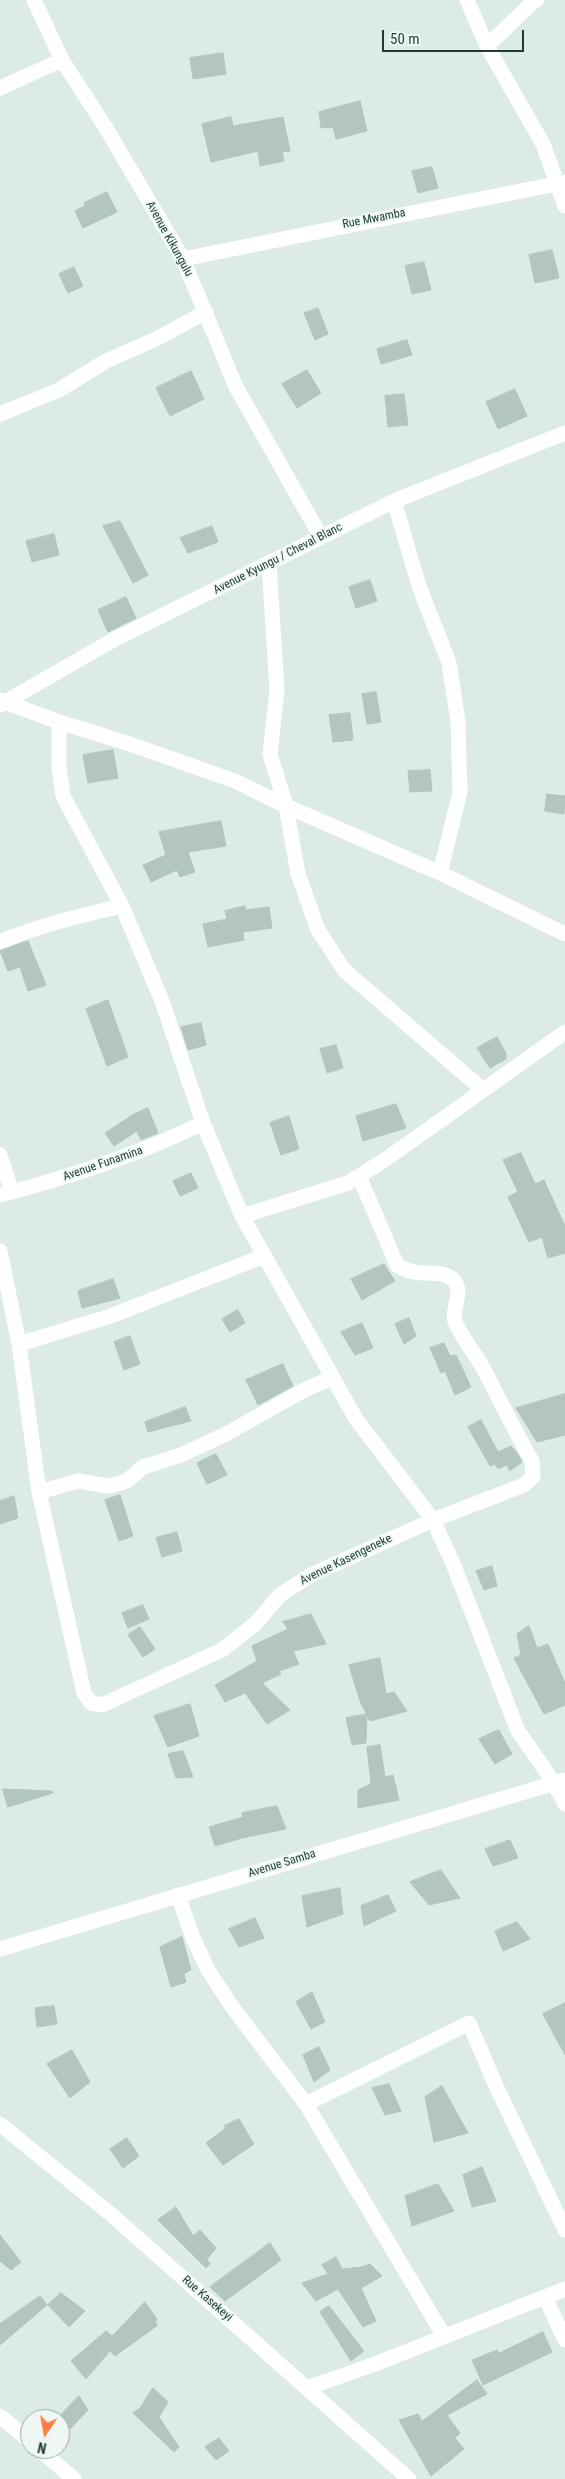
<!DOCTYPE html>
<html>
<head>
<meta charset="utf-8">
<style>
  body { margin:0 }
  #map { position:relative; width:565px; height:2479px; overflow:hidden; background:#ddebe5; font-family:"Roboto Condensed",sans-serif }
  canvas { display:block }
  .north { position:absolute; left:20px; top:2409px; width:50px; height:50px; box-sizing:border-box; background:#eef7f3; border:1px solid #9aaca7; border-radius:50%; rotate:192deg; font-size:14px; font-weight:700; line-height:20px; text-align:center; color:#1d3c35 }
  .north::after { content:''; display:block; margin:auto; width:18px; height:22px; background:#ff7c47; clip-path:polygon(50% 0,100% 100%,50% 72%,0 100%) }
  .scale { position:absolute; left:382px; top:30px; width:142px; height:22px; box-sizing:border-box; border:2px solid #1d3c35; border-top:0; padding-left:6px; font-size:15px; line-height:18px; white-space:nowrap; color:#1d3c35; -webkit-text-stroke:4px #eef7f3; paint-order:stroke }
</style>
</head>
<body>
<div id="map">
<canvas width="565" height="2479"></canvas>
<div class="north">N</div>
<div class="scale">50 m</div>
</div>
<script>
const context = document.querySelector('canvas').getContext('2d');
context.lineJoin = 'round';
function paint(path, color) { context.fillStyle = color; context.fill(path, 'evenodd'); }
function trace(path, color, width, dash) { context.strokeStyle = color; context.lineWidth = width; context.lineCap = dash ? 'butt' : 'round'; context.setLineDash(dash || []); context.stroke(path); }
function drawText(font, color, halo, rows, align = 'center') {
  context.font = font + ' "Roboto Condensed",sans-serif'; context.lineWidth = 4; context.setLineDash([]); context.textBaseline = 'middle'; context.strokeStyle = halo; context.fillStyle = color; for (const [text, x, y, turn = 0] of rows) {
    context.save(); context.translate(x, y); context.rotate((+turn || 0) * Math.PI / 180); context.textAlign = isNaN(turn) ? turn : align; if (halo) context.strokeText(text, 0, 0); context.fillText(text, 0, 0); context.restore();
  }
}
const building = new Path2D(`
  M223,53L226,74L193,79L190,58Z
  M360,101L367,131L336,139L333,127L321,128L319,112Z
  M231,117L233,126L283,117L290,151L282,152L284,161L260,166L258,151L211,162L202,124Z
  M432,167L438,188L418,193L412,171Z
  M107,192L117,212L83,228L75,211L85,206L84,203Z
  M552,250L559,278L535,283L529,255Z
  M424,262L431,290L412,294L405,266Z
  M74,267L83,286L68,293L59,274Z
  M318,308L328,334L315,340L304,313Z
  M407,340L412,355L381,364L377,349Z
  M307,370L321,393L297,408L282,384Z
  M191,371L204,399L170,416L156,388Z
  M515,389L527,416L498,429L486,402Z
  M404,394L408,425L388,427L385,396Z
  M120,521L148,575L133,583L103,526Z
  M212,526L218,542L188,553L180,538Z
  M54,534L59,555L32,562L26,541Z
  M370,580L377,601L356,608L349,587Z
  M126,597L136,618L108,632L98,610Z
  M376,692L381,722L367,724L362,694Z
  M350,713L353,740L333,742L329,715Z
  M113,750L118,778L88,783L83,755Z
  M430,770L432,791L410,792L408,771Z
  M547,794L565,796L564,814L545,811Z
  M221,821L226,846L188,852L195,872L180,877L177,870L151,882L143,865L166,855L159,832Z
  M245,906L246,910L269,907L272,928L243,932L244,940L208,947L203,924L227,919L225,911Z
  M28,941L46,985L28,991L20,967L8,971L0,951Z
  M108,1000L128,1057L107,1066L86,1009Z
  M201,1023L206,1045L188,1050L181,1027Z
  M497,1037L506,1053V1059L490,1068L477,1048Z
  M336,1045L343,1068L327,1073L320,1049Z
  M396,1104L406,1128L363,1141L356,1116Z
  M148,1108L158,1133L141,1140L137,1131L114,1146L105,1133L134,1114Z
  M289,1116L299,1149L281,1155L270,1123Z
  M521,1153L535,1184L544,1180L565,1226V1253L548,1258L542,1237L529,1242L508,1197L518,1192L503,1160Z
  M191,1173L198,1188L180,1196L173,1181Z
  M384,1264L395,1281L362,1300L351,1279Z
  M113,1279L120,1298L82,1308L78,1291Z
  M238,1310L245,1323L230,1332L222,1319Z
  M409,1318L416,1336L404,1344L395,1324Z
  M362,1323L373,1348L355,1355L341,1332Z
  M130,1336L140,1364L124,1370L114,1342Z
  M444,1343L450,1356L456,1355L471,1387L455,1395L445,1371L441,1373L430,1348Z
  M283,1364L293,1386L258,1405L246,1380Z
  M565,1394V1435L537,1442L516,1408Z
  M185,1407L191,1421L148,1432L145,1422Z
  M481,1420L498,1452L511,1446L517,1453L522,1462L510,1471L507,1465L498,1469L495,1464L490,1466L468,1427Z
  M216,1454L227,1475L207,1484L197,1463Z
  M120,1495L133,1536L119,1541L105,1500Z
  M14,1496L18,1518L0,1524V1501Z
  M177,1532L182,1551L162,1557L156,1538Z
  M492,1566L497,1586L484,1590L476,1571Z
  M143,1605L149,1619L128,1628L122,1613Z
  M311,1614L326,1644L293,1651L299,1664L279,1671L281,1674L262,1683L290,1710L267,1724L245,1693L225,1702L215,1685L257,1661L252,1646L288,1629L283,1622Z
  M529,1626L537,1648L548,1644L565,1683V1705L544,1714L514,1658L521,1655L517,1634Z
  M140,1627L155,1649L143,1657L128,1635Z
  M380,1658L386,1694L394,1692L407,1711L370,1721L360,1701L349,1665Z
  M190,1704L199,1736L168,1747L154,1716Z
  M367,1714L366,1743L352,1745L346,1718Z
  M499,1730L512,1754L495,1764L479,1739Z
  M380,1745L385,1777L393,1775L399,1800L358,1808V1790L371,1784L367,1747Z
  M183,1751L193,1777L176,1778L168,1754Z
  M3,1789L52,1791L53,1793L8,1807Z
  M277,1806L286,1829L242,1838L215,1846L209,1827L243,1817L242,1813Z
  M510,1840L518,1858L493,1866L485,1849Z
  M441,1870L460,1898L429,1905L410,1882Z
  M340,1888L343,1914L307,1927L302,1896Z
  M388,1895L396,1911L364,1926L361,1906Z
  M255,1918L264,1938L239,1947L229,1929Z
  M517,1922L530,1939L503,1951L495,1931Z
  M182,1937L191,1970L184,1974L186,1982L171,1987L160,1947Z
  M312,1992L325,2022L311,2029L296,2002Z
  M565,2003V2055L543,2014Z
  M54,2006L57,2024L37,2027L35,2008Z
  M319,2047L330,2070L314,2082L303,2055Z
  M72,2050L90,2082L70,2098L47,2064Z
  M389,2084L401,2111L385,2115L372,2088Z
  M442,2086L468,2133L434,2142L425,2097Z
  M239,2119L254,2144L223,2165L206,2143L226,2128L224,2126Z
  M127,2138L139,2156L123,2168L110,2149Z
  M482,2167L496,2201L472,2207L463,2175Z
  M438,2184L454,2211L412,2226L405,2196Z
  M176,2207L193,2236L200,2230L216,2248L207,2259L210,2264L206,2268L158,2220Z
  M0,2235L21,2262L11,2270L0,2261Z
  M270,2243L281,2260L225,2301L210,2287Z
  M336,2257L342,2269L362,2267L370,2264L382,2276L361,2288L376,2321L363,2327L338,2289L316,2301L302,2283L328,2274L322,2265Z
  M61,2293L85,2311L69,2327L48,2305Z
  M40,2296L47,2305L0,2345V2324Z
  M145,2302L157,2319L155,2322L158,2325L115,2356L110,2351L86,2379L71,2361L106,2331L112,2336Z
  M329,2306L364,2351L351,2361L320,2312Z
  M543,2332L552,2352L483,2385L472,2360L497,2350L499,2353Z
  M477,2380L487,2394L447,2415L460,2433L455,2438L464,2449L431,2476L399,2420L418,2414L422,2421Z
  M153,2388L168,2402L159,2417L179,2447L174,2452L133,2413L140,2408Z
  M79,2396L88,2410L70,2429L59,2417Z
  M219,2438L229,2451L216,2460L205,2447Z`);
const minor = new Path2D(`
  M34,0L62,60L106,128L183,259L236,387L321,537
  M487,46L533,2L537,0
  M0,88L62,60
  M183,259L565,182
  M0,414L59,390L106,361L156,339L206,312
  M394,501L419,586L449,663L458,722L460,792L440,873
  M269,564L277,690L270,754L286,806L298,874L318,930L344,970L482,1089
  M0,700L59,722L130,744L235,781L286,806L440,873L565,934
  M0,705L115,639L394,501L565,433
  M59,722V767L63,796L122,906L162,1001L203,1123L242,1216L356,1419L433,1520L452,1561L518,1731L554,1783L565,1804
  M0,942C36,926 83,915 122,906
  M0,1155L12,1192
  M0,1195C70,1177 138,1155 203,1123
  M242,1216L348,1183L386,1159L565,1032
  M0,1251L19,1344L39,1492L84,1693L91,1703L102,1705L222,1650L255,1624L280,1595L311,1575L433,1520L524,1485L533,1477L532,1461C514,1430 499,1398 482,1366C474,1352 463,1339 456,1324C449,1310 467,1289 451,1278C438,1268 417,1279 397,1265L359,1176
  M19,1344L108,1317L264,1256
  M39,1492L78,1481L108,1486L118,1484L128,1480L143,1467L181,1455L226,1434L306,1389L332,1378
  M178,1895L193,1938L208,1970L233,2008L306,2104L444,2336
  M306,2104L469,2023L496,2086L565,2230
  M0,2124L113,2216L409,2479
  M545,2297L565,2340
  M307,2388L375,2364L565,2289
  M0,2416L30,2441
  M39,2449L74,2479`);
const tertiary = new Path2D(`
  M467,0L487,46L543,144L565,206
  M0,1949L565,1780`);
const streetNames = [
  ["Rue Mwamba",374,219,-11],
  ["Avenue Kikungulu",169,239,61],
  ["Avenue Kyungu / Cheval Blanc",278,559,-27],
  ["Avenue Funamina",103,1164,-19],
  ["Avenue Kasengeneke",346,1560,-26],
  ["Avenue Samba",282,1864,-17],
  ["Rue Kasekeyi",207,2299,41]
];
paint(building, '#b2c6be');
trace(building, '#afc5bd', 1);
trace(minor, '#fff', 15);
trace(tertiary, '#fff', 15);
drawText('12px', '#1d3c35', '#eef7f3', streetNames);
</script>
</body>
</html>
